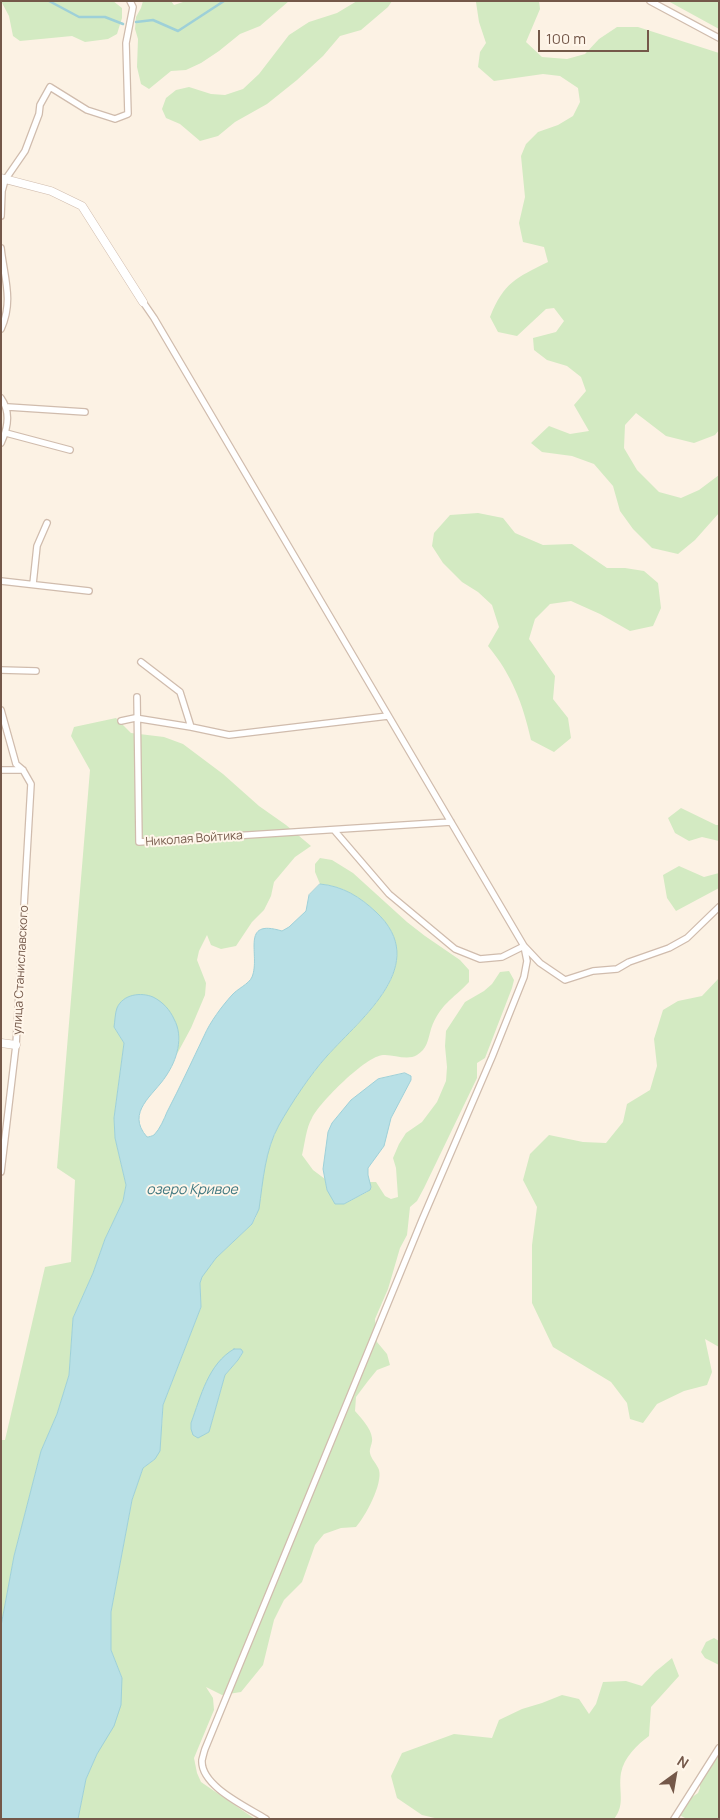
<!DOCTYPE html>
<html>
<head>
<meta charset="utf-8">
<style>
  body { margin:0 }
  #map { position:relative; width:720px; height:1820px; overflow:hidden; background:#fcf2e4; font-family:Manrope,sans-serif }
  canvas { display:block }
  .frame { position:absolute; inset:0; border:2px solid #745849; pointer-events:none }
  .north { position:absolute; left:650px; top:1750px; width:50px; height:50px; -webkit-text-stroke:4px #fff6ea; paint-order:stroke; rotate:32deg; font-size:14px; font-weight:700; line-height:20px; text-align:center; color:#745849 }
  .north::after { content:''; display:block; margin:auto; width:18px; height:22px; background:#745849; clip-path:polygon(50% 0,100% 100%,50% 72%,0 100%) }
  .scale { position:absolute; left:538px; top:30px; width:111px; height:22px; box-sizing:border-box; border:2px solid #745849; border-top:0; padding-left:6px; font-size:15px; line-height:18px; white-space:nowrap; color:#745849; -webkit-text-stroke:4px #fff6ea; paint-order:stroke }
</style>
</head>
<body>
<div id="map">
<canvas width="720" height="1820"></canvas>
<div class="frame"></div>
<div class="north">N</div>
<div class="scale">100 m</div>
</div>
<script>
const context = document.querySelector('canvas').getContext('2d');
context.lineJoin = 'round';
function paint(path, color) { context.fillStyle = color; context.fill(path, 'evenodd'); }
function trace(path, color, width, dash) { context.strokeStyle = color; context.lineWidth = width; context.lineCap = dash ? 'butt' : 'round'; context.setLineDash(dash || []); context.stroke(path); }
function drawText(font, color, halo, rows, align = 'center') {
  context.font = font + ' Manrope,sans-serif'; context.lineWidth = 4; context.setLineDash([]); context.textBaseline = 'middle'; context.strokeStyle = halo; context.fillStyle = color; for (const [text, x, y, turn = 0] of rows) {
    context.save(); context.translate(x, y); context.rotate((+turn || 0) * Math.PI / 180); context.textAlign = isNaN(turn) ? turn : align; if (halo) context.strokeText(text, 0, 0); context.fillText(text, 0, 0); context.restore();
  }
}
const green = new Path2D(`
  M1,1H113L122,8V18L117,34L108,39L85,42L72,36L20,41L13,36L9,16Z
  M143,1H171L174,5L186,1H289L260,26L240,34L219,51L201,63L186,70L171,71L149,89L141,84L137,67L138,39L135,29L136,17L141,8Z
  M357,1H392L388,7L361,30L340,36L323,56L297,80L267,104L235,122L218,136L200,141L180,124L166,118L162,109L166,98L176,90L189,87L211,94L225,95L243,89L259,74L289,35L309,22L337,13Z
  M539,1L540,9L526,42L542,57L567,59L585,54L599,39L617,27H638L719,53V430L715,435L694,443L666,436L636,413L625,425L624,448L637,470L659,492L681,498L699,490L719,475V513L695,540L678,554L652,548L633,529L620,511L613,486L594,464L572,456L542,452L531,443L549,426L570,434L589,431L574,405L586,391L581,377L567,366L547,360L534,350L533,338L556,332L564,321L554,308L546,309L517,336L498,332L490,317C504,282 516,278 548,262L544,247L523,242L519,223L525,197L521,156L526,144L538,132L558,125L573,116L580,102L578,88L560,76L543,74L494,81L478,67L480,52L486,43L479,22L476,2Z
  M668,1H719V29Z
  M478,513L503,518L515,533L543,545L572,544L607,568H625L644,571L658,583L661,608L653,626L630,631L600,614L571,601L550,604L535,619L529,639L555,676L553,699L568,718L571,738L554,752L531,740C523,704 512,675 488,646L499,627L492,605L478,592L462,582L443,563L432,546L434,533L450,515Z
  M116,718L131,733L164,737L183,744L223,774L259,806L286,825L311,846L295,857L274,882L271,896L264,910L252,922L236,946L221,949L211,945L207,935L199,951L197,960L206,983L205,995L191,1028L177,1054L179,1036L114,1027L124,1043L114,1118L115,1138L126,1185L123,1201L105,1239L93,1273L73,1318L69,1375L57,1414L41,1451L14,1556L1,1626V1440H5L45,1267L71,1262L75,1180L57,1168L90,770L71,736L74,727Z
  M681,808L716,825H719V841L702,837L689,841L675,833L668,818Z
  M320,858L332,860L353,873L407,922L425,936L460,960L469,970V982C452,1000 440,1004 431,1029C428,1040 427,1049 417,1055C407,1061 393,1054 383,1055C366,1056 320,1102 312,1118C306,1128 305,1143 302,1155L313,1170L325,1179L327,1190L344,1204L367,1192L371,1187L369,1182H376L385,1196L391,1199L398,1197L396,1168L393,1158L399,1144L406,1133L422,1122L437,1102L446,1081L447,1067L445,1046L446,1031L465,1002L484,991L492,984L500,972L509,971L514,980L512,988L485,1058L477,1063V1078L424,1188L417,1201L410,1207L407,1235L400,1248L388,1289L375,1319L377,1342L387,1354L390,1365L377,1370L368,1381L356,1397L355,1411C361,1418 371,1428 372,1438C373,1443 369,1448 370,1453C371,1459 377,1464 379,1470C383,1484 365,1517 356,1527L341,1528L324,1534L315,1545L302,1582L284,1600L274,1620L263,1665L241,1692L222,1695L206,1687L213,1698L214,1710L194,1758L197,1773L201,1782L255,1819H78L86,1779L97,1754L122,1678L111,1650V1612L132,1500L143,1468L155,1459L162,1425L163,1405L201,1307L200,1283L202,1276L216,1258L252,1224L256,1217C262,1187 264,1153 279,1125C291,1102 310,1076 327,1056C362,1017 432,965 376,912C360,897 343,886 320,884L315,872V864ZM243,1352L238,1360L225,1375L209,1432L198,1437L194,1435L191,1423L207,1381Z
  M679,866L704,877L719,873V888L676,911L667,898L663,875Z
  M719,978V1347L705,1339L712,1372L707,1385L684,1391L657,1404L643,1423L630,1419L627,1403L611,1382L553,1347L532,1303V1245L537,1207L523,1180L530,1154L549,1135L583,1142L606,1143L623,1122L627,1104L650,1090L657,1066L654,1039L663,1010L678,1001L702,996Z
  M714,1638L719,1641V1665L705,1658L701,1652L706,1642Z
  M672,1658L679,1676L651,1707L649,1736C637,1745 624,1757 621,1773C618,1791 626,1804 614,1819H439L422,1815L397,1798L391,1776L402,1753L454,1734L492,1738L499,1720L522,1709L542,1703L562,1695L579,1699L589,1714L596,1704L603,1682L626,1681L642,1686L655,1672Z
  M719,1752V1819H687L679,1815L685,1802L698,1793L700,1788V1778Z`);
const water = new Path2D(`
  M320,884C343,886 360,897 376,912C432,964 362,1017 327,1056C310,1075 292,1102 279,1125C265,1150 263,1181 259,1209L252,1224L216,1258L202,1277L200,1283L201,1307L163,1405L160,1451L155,1459L143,1468L132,1500L111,1612V1650L122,1678L121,1705L114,1726L97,1754L86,1779L78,1819H1V1626L14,1556L41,1451L57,1414L69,1375L73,1318L93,1273L105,1239L123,1201L126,1185L115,1138L114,1118L124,1043L114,1027C115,1021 115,1013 117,1008C123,994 141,992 153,997C163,1002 170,1010 174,1019C184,1037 177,1060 166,1076C154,1095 125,1112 147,1137C149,1137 152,1136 154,1135C160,1129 164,1119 167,1112C180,1087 192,1061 204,1036C210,1022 222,1006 232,995C237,989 249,984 252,977C261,955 239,918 282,931L289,927L306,911L309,895Z
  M405,1073L411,1076V1080L391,1118L384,1146L368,1168V1175L371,1187L370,1190L344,1204H335L327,1190L323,1169L328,1132L332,1123L351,1100L378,1079Z
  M234,1349H241L243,1352L238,1360L225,1375L209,1432L198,1438L193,1435L191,1429V1423C201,1396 208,1364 234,1349Z`);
const stream = new Path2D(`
  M49,1L79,17H105L123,24
  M136,22L153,20L178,31L224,1`);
const minor = new Path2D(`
  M650,1L719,38
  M1,216L2,191L5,180L25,151L39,114L40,105L50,87L87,110L115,119L128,114L126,43L133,7L130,1
  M1,248C4,277 14,301 1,329
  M143,302L154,318L524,946L540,963L565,980L593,971L617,969L629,962L669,948L687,938L719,907
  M1,398C11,412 8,428 1,443
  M8,407L85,412
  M6,433L70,450
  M1,581L89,591
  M33,584L37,546L47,523
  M141,662L180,692L191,727L229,735L388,716
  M1,670L36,671
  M137,697L139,842L451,822
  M1,710L16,764L23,770L31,784L16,1045L1,1172
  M121,721L135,718L191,727
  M1,770H23
  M334,830L389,894L455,949L480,959L502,957L524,946
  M266,1819C247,1807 200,1786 202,1760C203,1756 204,1752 205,1749L422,1220L492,1057L524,977L527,961L524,946
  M674,1819L719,1748`);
const tertiary = new Path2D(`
  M1,178L51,191L82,206L143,302
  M1,1043L16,1045`);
const streetNames = [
  ["Николая Войтика",194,839,-4],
  ["улица Станиславского",21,970,-87]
];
const waterNames = [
  ["озеро Кривое",192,1190]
];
paint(green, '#d3eac2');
paint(water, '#b8e0e6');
trace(water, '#9ed0d8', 1);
trace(stream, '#9ed0d8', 2.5);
trace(minor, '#d0bcad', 8);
trace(tertiary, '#d0bcad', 9);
trace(minor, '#fff', 5.5);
trace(tertiary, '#fff', 8);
drawText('12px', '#745849', '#fff6ea', streetNames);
drawText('italic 14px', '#407881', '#fff6ea', waterNames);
</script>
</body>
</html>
